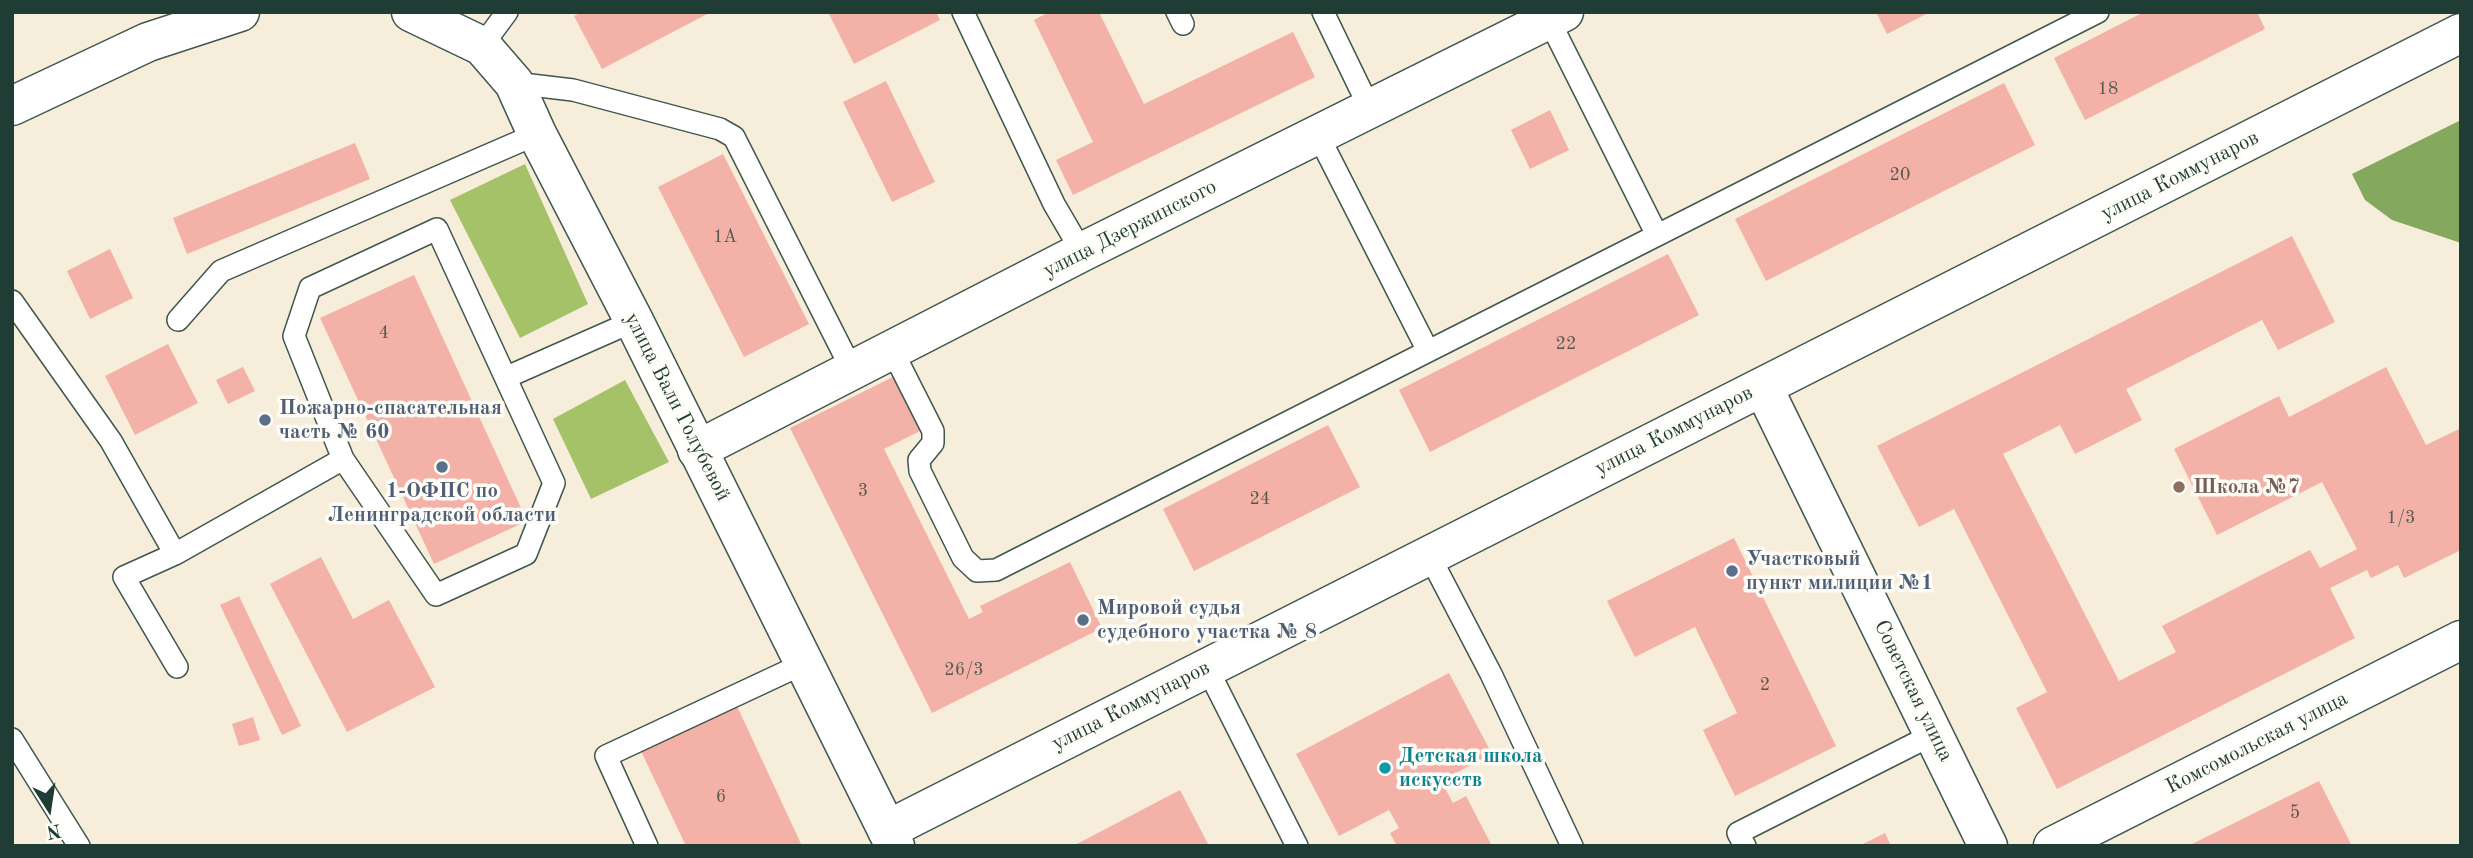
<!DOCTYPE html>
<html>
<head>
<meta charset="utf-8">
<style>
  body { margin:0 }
  #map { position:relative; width:2473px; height:858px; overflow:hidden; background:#f6edda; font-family:"Old Standard TT",serif }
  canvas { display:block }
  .frame { position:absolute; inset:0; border:14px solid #1f3d34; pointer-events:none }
  .north { position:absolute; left:14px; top:774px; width:70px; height:70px; -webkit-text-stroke:5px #fdfcf7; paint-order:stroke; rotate:168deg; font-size:19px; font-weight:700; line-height:28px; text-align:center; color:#1f3d34 }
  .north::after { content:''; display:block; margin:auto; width:24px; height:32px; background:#1f3d34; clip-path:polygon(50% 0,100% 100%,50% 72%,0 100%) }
</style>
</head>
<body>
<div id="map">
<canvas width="2473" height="858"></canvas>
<div class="frame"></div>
<div class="north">N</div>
</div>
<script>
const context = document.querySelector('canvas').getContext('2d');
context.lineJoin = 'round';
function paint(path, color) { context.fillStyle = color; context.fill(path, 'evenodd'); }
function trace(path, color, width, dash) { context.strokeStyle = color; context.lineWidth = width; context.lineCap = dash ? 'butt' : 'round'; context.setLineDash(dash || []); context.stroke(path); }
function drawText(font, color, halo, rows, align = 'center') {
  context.font = font + ' "Old Standard TT",serif'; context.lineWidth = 7; context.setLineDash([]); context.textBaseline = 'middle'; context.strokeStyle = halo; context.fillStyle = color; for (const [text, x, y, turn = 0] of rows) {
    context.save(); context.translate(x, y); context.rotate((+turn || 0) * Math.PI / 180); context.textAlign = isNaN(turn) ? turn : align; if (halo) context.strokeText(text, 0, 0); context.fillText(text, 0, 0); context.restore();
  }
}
const green = new Path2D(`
  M525,164L588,304L520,338L450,200Z
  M625,380L669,462L591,499L553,419Z`);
const forest = new Path2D(`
  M2461,120V243L2392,220L2365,200L2352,174Z`);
const building = new Path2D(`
  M582,12H711L602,69L574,16Z
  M828,12H936L940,20L854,64Z
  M1049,12H1099L1144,104L1293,32L1315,77L1073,195L1056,160L1093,142L1034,20Z
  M1876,12H1930L1887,34Z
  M2144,12H2257L2265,29L2085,120L2054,58Z
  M886,81L935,182L892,202L843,102Z
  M2004,83L2035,145L1766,281L1735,219Z
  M1550,110L1569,150L1530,169L1511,130Z
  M355,143L370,179L187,254L173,218Z
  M723,154L809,324L744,357L658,187Z
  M2292,236L2335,322L2278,350L2262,320L2126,389L2142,420L2075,454L2060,425L2003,454L2119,681L2176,652L2162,626L2310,550L2320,568L2357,549L2322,482L2217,535L2174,449L2279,396L2289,417L2386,367L2426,445L2461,428V550L2404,578L2398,565L2371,578L2367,570L2330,588L2355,638L2057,789L2016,708L2047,692L1954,509L1919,527L1877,446Z
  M110,249L133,298L90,319L67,271Z
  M1668,254L1699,315L1430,452L1399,390Z
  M414,275L527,521L434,564L320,318Z
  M168,344L198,403L135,435L105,376Z
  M243,367L255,391L228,404L216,380Z
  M893,377L920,431L884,449L969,619L983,612L980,606L1070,562L1102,628L932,713L790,428Z
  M1328,425L1360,487L1194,571L1163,509Z
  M1734,538L1836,746L1735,796L1703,730L1737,713L1695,627L1635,657L1607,601Z
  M321,557L353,619L389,600L435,687L347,732L270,584Z
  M239,596L301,726L282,735L220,605Z
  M1449,673L1492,754L1441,781L1453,803L1466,796L1492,846H1397L1390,833L1399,828L1389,810L1339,836L1296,754Z
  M736,704L802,846H686L640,749Z
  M253,717L260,740L239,746L232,724Z
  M2319,781L2352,846H2188Z
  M1180,790L1209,846H1073Z
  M1885,833L1891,846H1859Z`);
const lane = new Path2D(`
  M963,12L1054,204L1082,252
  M1177,12L1183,24
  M1323,12L1370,109
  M1549,20L1657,235
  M482,46L507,12
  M514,83L573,90L720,129L734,137L852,370
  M1318,135L1428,351
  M12,301L111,441L175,554
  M178,320L221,271L537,134
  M892,350L933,431V443L919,460L920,471L963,558L977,571L996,570L2098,12
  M507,377L634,321
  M1429,555L1491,674L1572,846
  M177,667L124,577L175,554L343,459L436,595L526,554L554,483L437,229L310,288L294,336L343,459
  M1207,668L1297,846
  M12,739L79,846
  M647,846L606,756L805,663
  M1745,846L1738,833L1934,734`);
const street = new Path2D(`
  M1763,387L1988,846
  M697,450L1082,252L1564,12
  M887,830L2461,33
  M2053,846L2461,640`);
const secondary = new Path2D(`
  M411,12L482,46L514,83L537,134L634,321L895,846
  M12,106L148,42L240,12`);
const markers = [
  [265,420,7,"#5c6f8a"],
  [442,467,7,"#5c6f8a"],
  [2179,487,7,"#8d6e63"],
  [1732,571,7,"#5c6f8a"],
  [1083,620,7,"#5c6f8a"],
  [1385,768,7,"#0f9aa8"]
];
const numberNames = [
  ["18",2108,89],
  ["20",1900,175],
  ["1А",725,237],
  ["4",384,333],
  ["22",1566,344],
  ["3",863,491],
  ["24",1260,499],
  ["1/3",2401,518],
  ["26/3",964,670],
  ["2",1765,685],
  ["6",721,797],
  ["5",2295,813]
];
const streetNames = [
  ["улица Коммунаров",2180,176,-27],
  ["улица Дзержинского",1130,229,-27],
  ["улица Вали Голубевой",677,407,63],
  ["улица Коммунаров",1674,431,-27],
  ["Советская улица",1913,691,64],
  ["улица Коммунаров",1131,706,-27],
  ["Комсомольская улица",2257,743,-27]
];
const serviceNames = [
  ["Пожарно-спасательная",279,408],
  ["часть № 60",279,432],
  ["1-ОФПС по",442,491,"center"],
  ["Ленинградской области",442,515,"center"],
  ["Участковый",1746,559],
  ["пункт милиции №1",1746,583],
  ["Мировой судья",1097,608],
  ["судебного участка № 8",1097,632]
];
const educationNames = [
  ["Школа №7",2193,487]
];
const cultureNames = [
  ["Детская школа",1399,756],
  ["искусств",1399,780]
];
paint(green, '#a5c269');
paint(forest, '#84a85d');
paint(building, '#f3b1a7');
trace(lane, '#3f574d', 24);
trace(street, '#3f574d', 41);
trace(secondary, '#3f574d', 41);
trace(lane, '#fff', 21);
trace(street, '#fff', 38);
trace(secondary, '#fff', 38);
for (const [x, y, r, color] of markers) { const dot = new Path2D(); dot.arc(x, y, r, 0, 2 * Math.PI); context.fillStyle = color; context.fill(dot); trace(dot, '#fdfcf7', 2.5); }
drawText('18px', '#545a51', null, numberNames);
drawText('21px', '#1f3d34', '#fdfcf7', streetNames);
drawText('bold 21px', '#4e5e75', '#fdfcf7', serviceNames, 'left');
drawText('bold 21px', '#785e54', '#fdfcf7', educationNames, 'left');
drawText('bold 21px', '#0d838f', '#fdfcf7', cultureNames, 'left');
</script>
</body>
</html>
